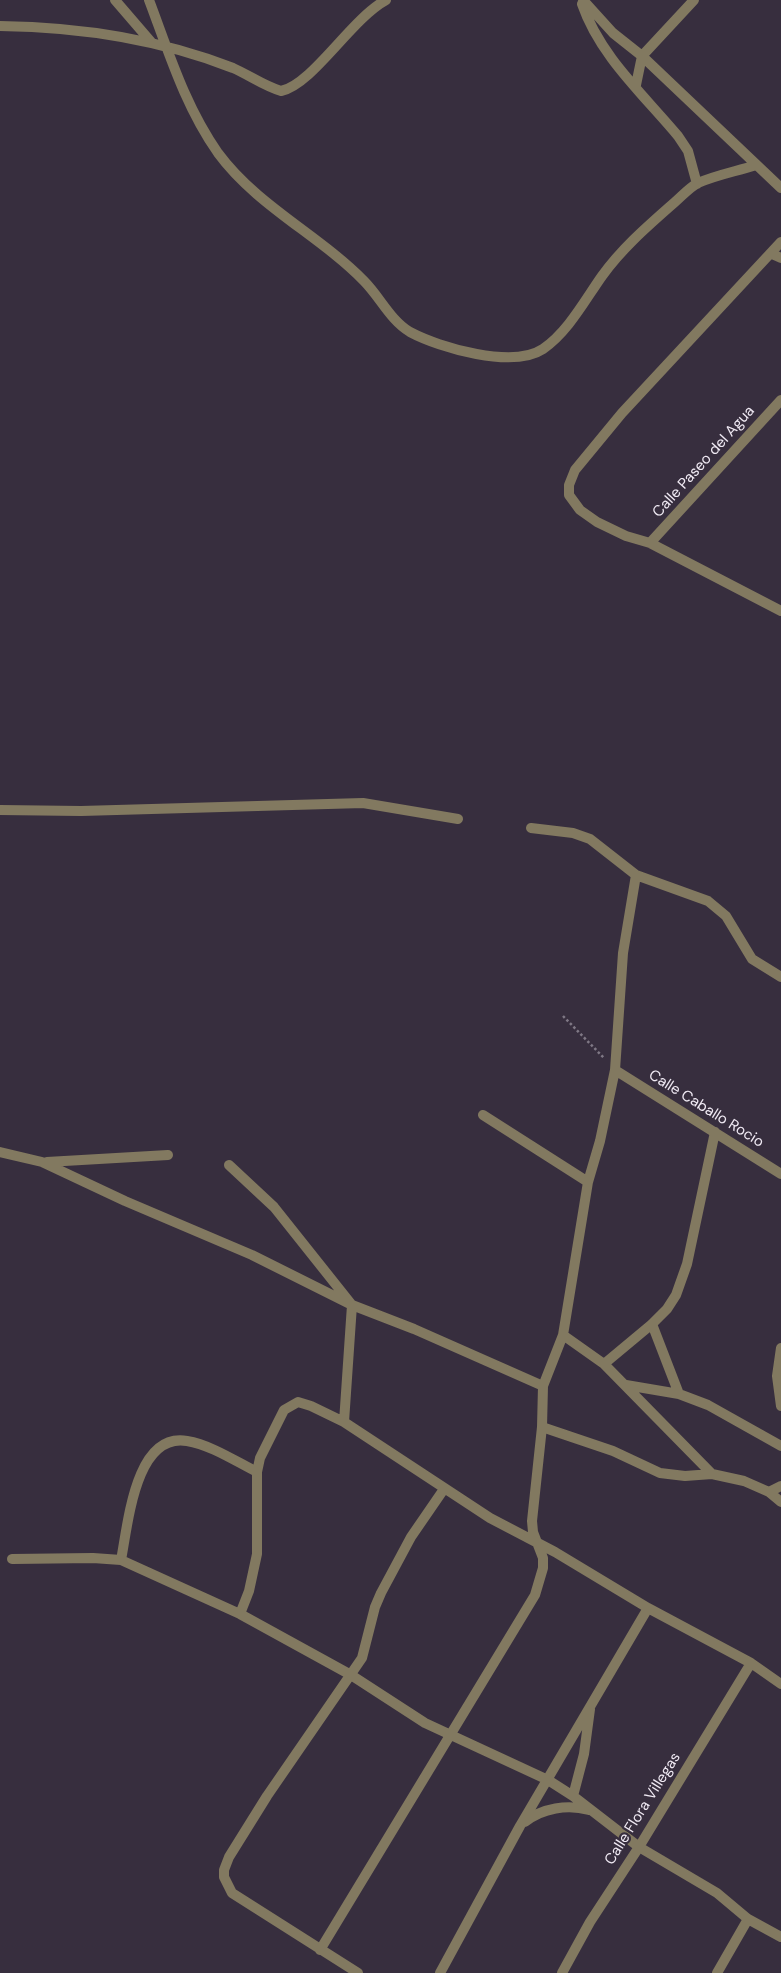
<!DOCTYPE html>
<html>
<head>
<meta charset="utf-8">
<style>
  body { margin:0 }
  canvas { display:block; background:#372e3e }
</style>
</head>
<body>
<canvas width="781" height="1973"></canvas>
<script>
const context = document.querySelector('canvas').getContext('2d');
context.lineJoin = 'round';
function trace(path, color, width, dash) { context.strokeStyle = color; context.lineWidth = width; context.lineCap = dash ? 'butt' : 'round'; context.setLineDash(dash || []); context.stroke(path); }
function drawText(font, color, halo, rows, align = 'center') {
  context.font = font + ' "DM Sans",sans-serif'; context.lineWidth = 4.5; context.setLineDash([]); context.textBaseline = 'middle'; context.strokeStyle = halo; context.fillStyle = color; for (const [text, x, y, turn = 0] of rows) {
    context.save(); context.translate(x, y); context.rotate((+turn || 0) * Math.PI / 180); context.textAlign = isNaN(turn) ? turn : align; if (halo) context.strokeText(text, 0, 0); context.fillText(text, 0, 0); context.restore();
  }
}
const path = new Path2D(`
  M563,1016L604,1058`);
const street = new Path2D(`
  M115,0L152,43
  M149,0C169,53 185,106 218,153C257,206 319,235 364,281C380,297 390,320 410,332C440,348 513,369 543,349C568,332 585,300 602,276C623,247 649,225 675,202C682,196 690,187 698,183C716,175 738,171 756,165
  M583,0L613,33L642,56L781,188
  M582,4C600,56 643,94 678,136L688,151L697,184
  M0,26C79,27 159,39 233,68C249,75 264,86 281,91C313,84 351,19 386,0
  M636,85L642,56L694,0
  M781,242L622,413L575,470L569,485V495L580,510L597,522L626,536L650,543L781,611
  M772,254L781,258
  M650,543L781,400
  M0,810L81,811L363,803L458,819
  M531,828L573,833L590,839L636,875L708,901L726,916L752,959L781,977
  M615,1070L781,1174
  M483,1115L588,1182
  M0,1152L42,1162L125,1201L252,1255L352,1305L414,1329L543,1386
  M47,1162L168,1155
  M229,1165L274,1207L352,1305L344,1422
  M652,1324L679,1394
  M563,1335L604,1364L712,1474
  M781,1348L777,1376L781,1406
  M604,1364L652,1324L667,1309L676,1295L687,1264L715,1132
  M626,1385L679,1394L708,1405L781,1446
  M542,1427L613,1451L660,1473L685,1476L712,1474L744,1481L769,1492L781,1486
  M769,1492L781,1502
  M12,1559L93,1558L121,1560L240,1614L351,1675L425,1723L548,1780L573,1796L639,1847L717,1893L748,1919L781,1937
  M121,1560C128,1525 135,1432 187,1441C211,1445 235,1461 257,1472
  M240,1614L249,1591L257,1554V1472L260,1458L284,1410L298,1402L311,1406L344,1422L490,1518L555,1552L648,1608L751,1663L781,1684
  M573,1796L584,1754L590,1709
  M525,1822C542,1808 568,1804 589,1810
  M320,1950L535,1595L543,1568V1558L533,1532L532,1521L542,1427L543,1386L563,1335L588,1182L600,1141L615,1070L623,953L636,875
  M358,1973L232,1893L224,1877V1870L229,1857L267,1796L362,1658L375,1607L381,1593L411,1537L444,1489
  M440,1973L520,1826L648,1608
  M562,1973L590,1922L639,1847L751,1663
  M717,1973L748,1919`);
const streetNames = [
  ["Calle Paseo del Agua",704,462,-48],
  ["Calle Caballo Rocio",706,1109,32],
  ["Calle Flora Villegas",643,1809,-58]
];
trace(path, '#7f7885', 2.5, [2.5, 2.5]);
trace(street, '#827960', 10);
drawText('15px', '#f0eaf4', '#372e3e', streetNames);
</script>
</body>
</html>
